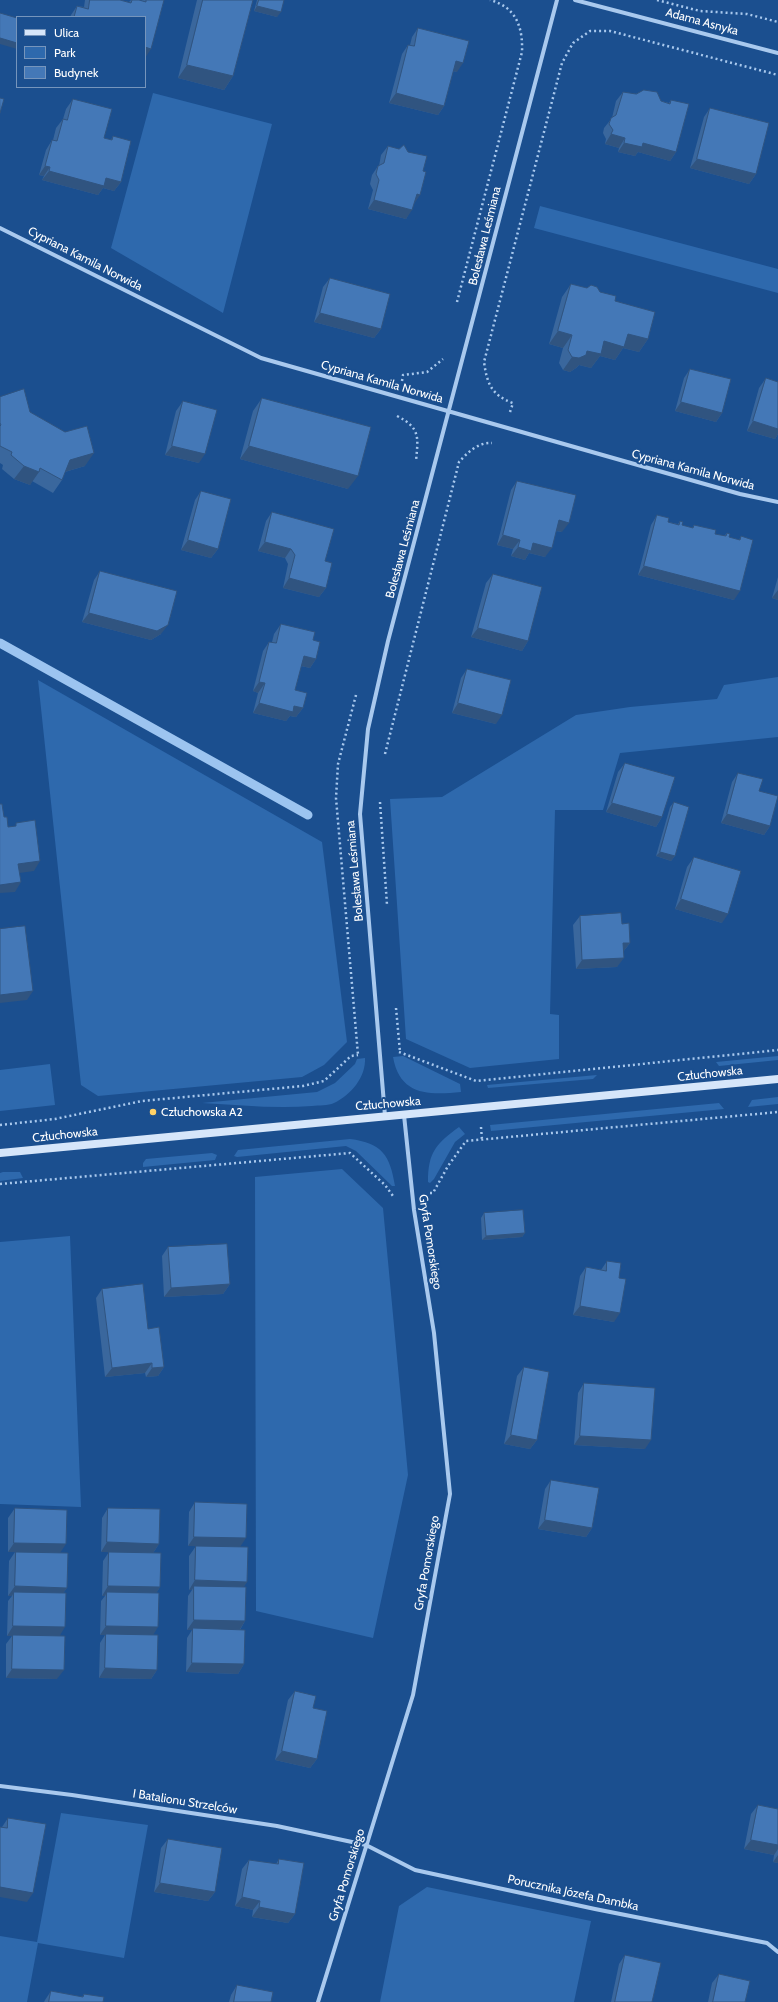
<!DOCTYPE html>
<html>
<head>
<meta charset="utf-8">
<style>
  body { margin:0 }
  #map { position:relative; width:778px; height:2002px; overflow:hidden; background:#1b4f8f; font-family:Cabin,sans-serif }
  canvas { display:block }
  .legend { position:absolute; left:16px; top:16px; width:130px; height:72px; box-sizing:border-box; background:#1b4f8f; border:1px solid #7695bc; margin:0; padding:5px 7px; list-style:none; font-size:12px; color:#fff }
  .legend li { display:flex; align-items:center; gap:8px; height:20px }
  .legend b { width:20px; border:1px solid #7695bc }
</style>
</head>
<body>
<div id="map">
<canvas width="778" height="2002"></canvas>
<ul class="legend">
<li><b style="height:5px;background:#d6e6fa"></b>Ulica</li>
<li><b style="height:11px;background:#2e69ad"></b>Park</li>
<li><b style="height:11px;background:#4478b7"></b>Budynek</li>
</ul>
</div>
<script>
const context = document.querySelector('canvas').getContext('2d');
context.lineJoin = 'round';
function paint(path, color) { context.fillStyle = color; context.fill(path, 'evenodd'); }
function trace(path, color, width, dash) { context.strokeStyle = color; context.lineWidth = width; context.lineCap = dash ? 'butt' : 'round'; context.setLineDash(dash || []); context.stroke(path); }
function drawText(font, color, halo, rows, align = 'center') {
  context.font = font + ' Cabin,sans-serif'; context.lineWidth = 4; context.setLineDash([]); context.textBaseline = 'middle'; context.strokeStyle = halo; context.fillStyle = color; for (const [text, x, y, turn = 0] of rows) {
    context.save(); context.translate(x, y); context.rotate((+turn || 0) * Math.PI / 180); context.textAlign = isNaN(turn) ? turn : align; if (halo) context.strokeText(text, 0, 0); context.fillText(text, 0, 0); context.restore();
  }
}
const green = new Path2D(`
  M153,93L272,124L223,313L111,248Z
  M540,206L778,269V293L534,228Z
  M778,677V737L620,753L603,810H555L550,1014L559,1015V1059L470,1068L406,1039L390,799L442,797L576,715L630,707L717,699L724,685Z
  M38,680L322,842L347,1042L324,1065L302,1077L98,1096L81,1085Z
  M403,1056L460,1084L461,1092C429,1095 400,1096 393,1057Z
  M778,1056V1060L719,1066L716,1062Z
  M365,1058C366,1077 351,1095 334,1103C328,1106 319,1105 312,1106C276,1109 239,1105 202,1103L317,1092L335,1083L355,1064L357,1059Z
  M50,1064L55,1105L0,1111V1070Z
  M597,1075L593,1079L488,1088L487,1085Z
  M778,1097V1104L748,1107L752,1100Z
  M719,1103L724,1109L491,1131L490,1125Z
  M459,1127L465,1134L455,1142L434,1179L430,1183L428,1182C428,1152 436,1144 459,1127Z
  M350,1139C382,1143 390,1155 395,1186H392L356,1151L346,1146L237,1157L234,1156L238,1150Z
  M212,1153L217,1155L215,1160L143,1167V1163L146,1159Z
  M342,1169L383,1208L408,1475L373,1638L256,1611L255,1177Z
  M3,1172H20L23,1178L0,1181V1173Z
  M70,1236L81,1507L0,1504V1242Z
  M61,1813L148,1825L124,1958L38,1943L27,2002H0V1936L37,1942Z
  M427,1887L591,1921L574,2002H380L399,1906Z`);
const stream = new Path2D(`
  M0,643L308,815`);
const path = new Path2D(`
  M657,0L700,11L747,14L778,22
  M457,302L522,52C523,27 516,7 490,0
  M402,381L403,375L427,372L443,359
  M510,412L513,403C491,395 487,383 484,362L562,63L573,43L590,31H610L778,75
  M397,416C421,428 418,438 416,461
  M356,695L338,764L336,798L358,1055
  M385,754L459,462C467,453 478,442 492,443
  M380,802L387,905
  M396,1008L400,1052
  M399,1052L476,1081L778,1050
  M0,1125L55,1119L142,1101L303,1086L324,1081L351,1056L358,1055
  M481,1127L482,1140
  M0,1184L350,1153L385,1185L393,1196H395
  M430,1193H433L448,1166L466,1141L778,1112`);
const street = new Path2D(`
  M575,0L778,53
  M0,228L261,358L740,494L778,502
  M385,1116L360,814L368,729L388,641L557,0
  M0,1786L72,1795L277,1826L366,1845L415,1870L595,1909L767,1943L778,1952
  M318,2002L413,1695L450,1494L434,1333L414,1210L404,1115`);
const secondary = new Path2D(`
  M0,1153L778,1079`);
const wall = new Path2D(`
  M85,0H120L129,2L131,0H139L142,1V0H164L145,17H70L71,15L77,6L84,7Z
  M197,0H253L233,76L224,90L178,78Z
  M257,0H284L277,17L254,11Z
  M418,28L457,72L453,71L444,106L438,115L389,103L402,54L408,45H410L412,37Z
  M623,92L669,103L671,100L676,152L670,161L638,152L635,156L618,152L619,148L605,144L606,139L603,133L604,128L612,118L616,101Z
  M73,99L104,138L111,140L113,136L121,182L114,191L103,188L98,195L42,180L44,176L39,175L46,150L52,140H53L56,128L63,119L66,109Z
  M710,108L756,174L749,184L690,168L704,117Z
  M388,146L414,204L406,219L368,209L373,190L370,184L372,175L378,166H379L381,155Z
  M330,278L381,329L374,338L314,322L323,287Z
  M571,284L600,292L615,301L648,339L639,352L623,348L615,360L600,356L591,368L579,365L576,368L570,372L563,370L559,363L563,348L549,344L562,297Z
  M690,369L722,413L716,422L675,411L684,378Z
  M766,378L778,382V434L775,439L747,431L759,388Z
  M0,397L30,412L85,466L65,472L62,480L53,493L32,481L30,485L14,479L2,469L3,465L0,463Z
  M262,398L348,489L240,459L253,411Z
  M183,401L199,463L165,455L176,411Z
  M517,481L562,532L556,531L545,557L529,553L525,560L511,556L513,549L497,545L511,490Z
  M201,491L218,549L211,558L181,550L195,500Z
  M272,512L325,561L326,588L319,597L283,588L288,564L285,558L258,551L266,521Z
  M657,515L668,522L678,524L680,521L682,525L692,528L694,525L715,534L724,536L727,533L729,537L739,540L741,536L734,600L638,575L651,525Z
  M100,571L161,634L151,640L82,622L94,580Z
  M493,574L528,641L522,651L471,637L486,583Z
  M778,577V600L772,598Z
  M281,624L313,640L316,659L310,668L301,666L295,690L303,708L296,717L290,716L286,721L253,713L258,693L253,691L263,651L269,642H272L274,634Z
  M467,669L496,724L452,713L461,678Z
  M625,763L662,817L656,827L606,812L618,772Z
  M738,773L759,791L770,826L764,835L721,823L732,782Z
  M674,802L675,856L671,861L656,856L670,807Z
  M694,857L722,923L675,909L687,867Z
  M580,916L622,924L630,943L623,952L617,967L576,969L573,925Z
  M484,1213L525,1233L522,1237L482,1240L481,1218Z
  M168,1247L230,1284L223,1294L164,1297L162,1256Z
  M607,1261L619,1278L614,1322L573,1315L580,1276L586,1267L601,1270Z
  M102,1289L148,1329L164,1367L158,1376L146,1377L145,1373L105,1377L96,1298Z
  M524,1367L537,1440L530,1449L504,1444L517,1376Z
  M584,1383L645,1449L574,1445L578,1393Z
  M551,1480L592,1528L586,1537L538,1529L545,1489Z
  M195,1502L240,1547L247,1582L243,1587L245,1621L240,1630L244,1664L238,1674L186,1672L187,1638L192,1630H187L188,1596L192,1590H189V1556L196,1546H188L189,1512Z
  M15,1508L60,1553L67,1588L63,1593L59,1636L57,1679L6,1678V1644L12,1636H7L8,1601L12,1596H8L9,1561L15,1552H8V1518Z
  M108,1508L159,1544L153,1553L160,1587L156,1593L153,1635L157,1670L151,1679L99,1678L100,1643L105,1635H100L101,1601L105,1596H102L103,1561L109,1552H101L102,1518Z
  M295,1691L313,1708L317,1759L310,1768L275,1760L288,1700Z
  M758,1805L778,1809V1863L773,1862L774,1855L744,1849L751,1814Z
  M8,1818L27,1902L2,1827Z
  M168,1839L215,1892L208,1901L154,1892L161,1848Z
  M279,1859L295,1914L288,1923L252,1917L253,1910L235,1906L242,1869L249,1860L276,1864Z
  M625,1955L652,2002H611L619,1964Z
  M719,1974L745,2002H708L712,1983Z
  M237,1985L271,2002H229L231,1995Z
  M51,1991L82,1997L84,1994L103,2002H44L45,2000Z`);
const shadedWall = new Path2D(`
  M257,6L281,12L277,17L254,11Z
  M0,38L17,43V49L0,44Z
  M145,47L151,49L145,58Z
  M456,61L463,63L457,72L449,70Z
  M187,65L233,76L224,90L178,78Z
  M396,93L444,106L438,115L389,103Z
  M611,134L625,138L619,148L605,144Z
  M624,143H643L676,152L670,161L638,152L635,156L618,152Z
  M697,159L756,174L749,184L690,168Z
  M45,166L50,167L44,176L39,175Z
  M49,171L106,178L121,182L114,191L103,188L98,195L42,180Z
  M417,194L420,195L414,204Z
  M374,200L412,210L406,219L368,209Z
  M320,313L381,329L374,338L314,322Z
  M558,331L572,335L563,348L549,344Z
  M628,334L648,339L639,352L623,348L615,360L600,356L591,368L579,365L576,368L570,372L563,370L572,357L587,351L604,341Z
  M681,402L722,413L716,422L675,411Z
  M753,421L778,429V434L775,439L747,431Z
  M172,446L205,454L199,463L165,455Z
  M249,446L358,476L348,489L240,459Z
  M94,453L85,466L61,473L70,460Z
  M24,466L39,472L30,485L14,479Z
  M559,520L569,523L562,532L552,530Z
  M503,535L520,540L513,549L497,545Z
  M188,540L218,549L211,558L181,550Z
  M265,542L291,549L285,558L258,551Z
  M533,543L552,548L545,557L529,553L525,560L511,556L518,547Z
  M644,566L740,591L734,600L638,575Z
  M289,578L326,588L319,597L283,588Z
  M778,590V600L772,598Z
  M89,613L168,625L161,634L151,640L82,622Z
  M478,628L528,641L522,651L471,637Z
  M304,656L316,659L310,668L297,665Z
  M259,682L265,683L258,693L253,691Z
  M259,703L294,706L303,708L296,717L290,716L286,721L253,713Z
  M458,703L502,715L496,724L452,713Z
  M612,803L662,817L656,827L606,812Z
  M727,814L770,826L764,835L721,823Z
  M660,852L675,856L671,861L656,856Z
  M40,861L34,871L12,874L18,864Z
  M21,882L15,892L0,893V885Z
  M681,899L728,914L722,923L675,909Z
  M623,943H630L623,952Z
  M624,958L617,967L576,969L582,960Z
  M33,991L27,1000L0,1003V995Z
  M525,1233L522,1237L482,1240L486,1236Z
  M230,1284L223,1294L164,1297L171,1288Z
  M580,1306L620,1313L614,1322L573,1315Z
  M152,1363L145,1373L105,1377L112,1368Z
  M164,1367L158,1376L146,1377L152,1368Z
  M511,1435L537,1440L530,1449L504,1444Z
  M580,1436L651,1440L645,1449L574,1445Z
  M545,1520L592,1528L586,1537L538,1529Z
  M194,1537L246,1538L240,1547L188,1546Z
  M107,1542L159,1544L153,1553L101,1552Z
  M14,1543L66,1544L60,1553L8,1552Z
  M195,1580L247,1582L241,1591L194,1586L192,1590H189Z
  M15,1586L67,1588L60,1597L14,1592L12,1596H8Z
  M108,1586L160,1587L154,1597L107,1592L105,1596H102Z
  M194,1620L245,1621L239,1631L193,1628L192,1630H187Z
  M13,1626L65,1627L59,1637L13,1635L12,1636H7Z
  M106,1626L158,1627L152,1637L106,1634L105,1635H100Z
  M192,1663L244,1664L238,1674L186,1672Z
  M105,1668L157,1670L151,1679L99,1678Z
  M12,1669L64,1670L57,1679L6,1678Z
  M282,1751L317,1759L310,1768L275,1760Z
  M751,1840L778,1845V1849L774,1855L744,1849Z
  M778,1855V1863L773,1862Z
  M160,1883L215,1892L208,1901L154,1892Z
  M0,1887L33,1893L27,1902L0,1897Z
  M242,1897L260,1901L253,1910L235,1906Z
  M259,1907L295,1914L288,1923L252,1917Z`);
const building = new Path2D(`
  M90,0H120L131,3L132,0H139L146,2V0H164L151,49L145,47V17H74L77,6L88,9Z
  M203,0H253L233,76L187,65Z
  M259,0H284L281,12L257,6Z
  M0,13L17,18V43L0,38Z
  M418,28L469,41L463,63L456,61L444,106L396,93L408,45L414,46Z
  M644,90L657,92L661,101L670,104L671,100L689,104L676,152L643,143L642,147L624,143L625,138L611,134L613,130L609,124L611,118L616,115L623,92L636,94Z
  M0,98L4,99L0,113Z
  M73,99L112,109L104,138L112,140L113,136L131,141L121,182L106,178L104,186L49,171L50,167L45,166L52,140L57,141L63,119L67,120Z
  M710,108L769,123L756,174L697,159Z
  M404,145L408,152L427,156L423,171L426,172L420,195L417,194L412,210L374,200L379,180L376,174L378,166L384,163L388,146L399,149Z
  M330,278L390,294L381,329L320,313Z
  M571,284L587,288L591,285L597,287L600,292L616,296L615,301L655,312L648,339L628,334L624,347L604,341L601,354L587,351L586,355L579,358L572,357L568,350L572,335L558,331Z
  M690,369L731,379L722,413L681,402Z
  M766,378L778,382V429L753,421Z
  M24,389L30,412L65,432L87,426L94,453L70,460L62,480L40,468L39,472L24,466L11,455L12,452L0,446V426L1,425L0,423V397Z
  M262,398L371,427L358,476L249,446Z
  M183,401L217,410L205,454L172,446Z
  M517,481L576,495L569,523L559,520L552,548L533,543L531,551L518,547L520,540L503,535Z
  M201,491L231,499L218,549L188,540Z
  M272,512L334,529L325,561L332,563L326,588L289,578L295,555L291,549L265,542Z
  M657,515L669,518L668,522L679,525L680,521L683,522L682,525L693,528L694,525L716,530L715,534L726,536L727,533L730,534L729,537L740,540L741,536L753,540L740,591L644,566Z
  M100,571L177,591L168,625L157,631L89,613Z
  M493,574L542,587L528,641L478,628Z
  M281,624L315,632L313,640L320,642L316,659L304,656L295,690L307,693L303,708L294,706L293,712L259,703L265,683L259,682L269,642L276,643Z
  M467,669L511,680L502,715L458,703Z
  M625,763L675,777L662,817L612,803Z
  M738,773L763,779L759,791L778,796L770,826L727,814Z
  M674,802L689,807L675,856L660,852Z
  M0,804H2L4,817H7L8,827L16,826V823L35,820L40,861L18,864L21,882L0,885Z
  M694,857L741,871L728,914L681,899Z
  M621,913L622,924L629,923L630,943H623L624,958L582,960L580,916Z
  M25,926L33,991L0,995V929Z
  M523,1210L525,1233L486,1236L484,1213Z
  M227,1244L230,1284L171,1288L168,1247Z
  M607,1261L621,1263L619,1278L626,1279L620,1313L580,1306L586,1267L606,1271Z
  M143,1284L148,1329L159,1327L164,1367L152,1368V1363L112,1368L102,1289Z
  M524,1367L549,1372L537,1440L511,1435Z
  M584,1383L655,1388L651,1440L580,1436Z
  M551,1480L599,1488L592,1528L545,1520Z
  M195,1502L247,1504L246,1538L194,1537Z
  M15,1508L67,1510L66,1544L14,1543Z
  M108,1508L160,1509L159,1544L107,1542Z
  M196,1546L248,1547L247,1582L195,1580Z
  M16,1552L68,1553L67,1588L15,1586Z
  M109,1552L161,1553L160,1587L108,1586Z
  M194,1586L246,1587L245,1621L194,1620Z
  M14,1592L66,1593L65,1627L13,1626Z
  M107,1592L159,1593L158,1627L106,1626Z
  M193,1628L245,1630L244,1664L192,1663Z
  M106,1634L158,1635L157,1670L105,1668Z
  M13,1635L65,1636L64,1670L12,1669Z
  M295,1691L316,1696L313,1708L327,1711L317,1759L282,1751Z
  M758,1805L778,1809V1845L751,1840Z
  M8,1818L46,1824L33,1893L0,1887V1827L7,1828Z
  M168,1839L222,1848L215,1892L160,1883Z
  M279,1859L304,1863L295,1914L259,1907L260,1901L242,1897L249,1860L278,1864Z
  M625,1955L661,1963L652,2002H615Z
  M719,1974L750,1981L745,2002H713Z
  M237,1985L273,1992L271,2002H234Z
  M51,1991L83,1997L84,1994L104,1997L103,2002H49Z`);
const markers = [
  [153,1112,4,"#ffd166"]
];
const streetNames = [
  ["Adama Asnyka",702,22,15],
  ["Bolesława Leśmiana",485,236,-76],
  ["Cypriana Kamila Norwida",85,259,27],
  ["Cypriana Kamila Norwida",382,382,16],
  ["Cypriana Kamila Norwida",693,470,15],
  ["Bolesława Leśmiana",403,549,-75],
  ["Bolesława Leśmiana",355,871,-95],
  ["Człuchowska",710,1074,-6],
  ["Człuchowska",388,1104,-5],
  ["Człuchowska",65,1135,-6],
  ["Gryfa Pomorskiego",430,1242,81],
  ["Gryfa Pomorskiego",427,1563,-80],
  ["I Batalionu Strzelców",185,1802,9],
  ["Gryfa Pomorskiego",347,1875,-73],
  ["Porucznika Józefa Dambka",573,1893,12]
];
const poiNames = [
  ["Człuchowska A2",161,1112]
];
paint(green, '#2e69ad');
trace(stream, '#9cc4f0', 9);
trace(path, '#a9c9ee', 2.5, [2, 3]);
trace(street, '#a9c9ee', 4);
trace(secondary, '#d6e6fa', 8);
paint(wall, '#3a679d');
paint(shadedWall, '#305480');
paint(building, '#4478b7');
trace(building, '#305480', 1);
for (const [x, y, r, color] of markers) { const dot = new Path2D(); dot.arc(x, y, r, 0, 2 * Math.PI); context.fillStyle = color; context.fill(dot); trace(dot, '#1b4f8f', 1.5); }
drawText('12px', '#fff', '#1b4f8f', streetNames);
drawText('12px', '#fff', '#1b4f8f', poiNames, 'left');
</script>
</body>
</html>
